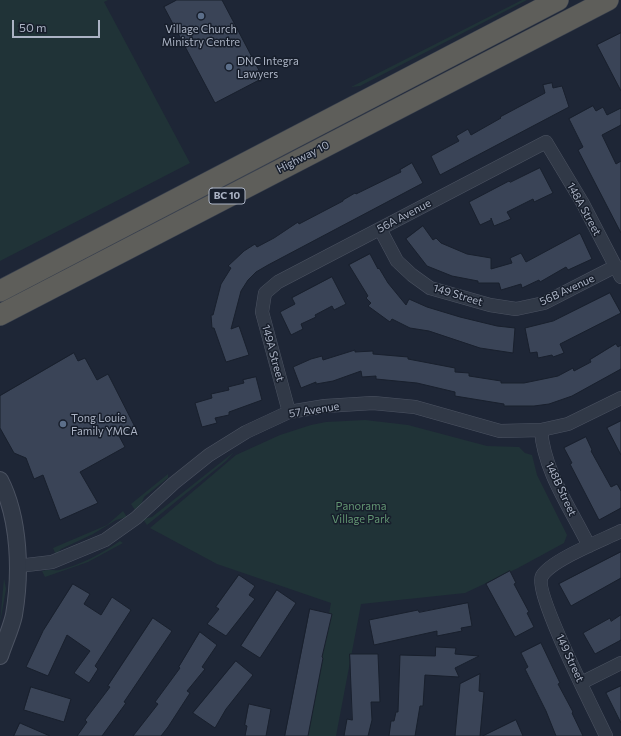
<!DOCTYPE html>
<html>
<head>
<meta charset="utf-8">
<style>
  body { margin:0 }
  #map { position:relative; width:621px; height:736px; overflow:hidden; background:#1e2636; font-family:Commissioner,sans-serif }
  canvas { display:block }
  .scale { position:absolute; left:12px; top:20px; width:88px; height:18px; box-sizing:border-box; border:2px solid #abb3c4; border-top:0; padding-left:5px; font-size:12px; line-height:14px; white-space:nowrap; color:#abb3c4; -webkit-text-stroke:3px #171e2b; paint-order:stroke }
</style>
</head>
<body>
<div id="map">
<canvas width="621" height="736"></canvas>
<div class="scale">50 m</div>
</div>
<script>
const context = document.querySelector('canvas').getContext('2d');
context.lineJoin = 'round';
function paint(path, color) { context.fillStyle = color; context.fill(path, 'evenodd'); }
function trace(path, color, width, dash) { context.strokeStyle = color; context.lineWidth = width; context.lineCap = dash ? 'butt' : 'round'; context.setLineDash(dash || []); context.stroke(path); }
function drawText(font, color, halo, rows, align = 'center') {
  context.font = font + ' Commissioner,sans-serif'; context.lineWidth = 3; context.setLineDash([]); context.textBaseline = 'middle'; context.strokeStyle = halo; context.fillStyle = color; for (const [text, x, y, turn = 0] of rows) {
    context.save(); context.translate(x, y); context.rotate((+turn || 0) * Math.PI / 180); context.textAlign = isNaN(turn) ? turn : align; if (halo) context.strokeText(text, 0, 0); context.fillText(text, 0, 0); context.restore();
  }
}
const green = new Path2D(`
  M0,0H108L104,2L190,163L0,261Z
  M522,0H527L360,86L351,87Z
  M365,420L408,425L487,446L519,447L525,453L532,455L537,475L567,535L564,543L518,568L465,593L361,604L336,736H306L331,603L217,564L150,528L236,455L280,435L311,425L326,422Z
  M234,452L226,461L147,525L143,519L152,517Z
  M168,474V478L144,497L141,505L135,510L131,504Z
  M123,511L127,517L116,520L93,534L61,549L56,555L53,548L107,525Z
  M120,541L123,543L88,562L45,577L42,571C48,569 54,571 60,570C81,565 102,553 120,541Z
  M4,578L6,589L0,623Z`);
const building = new Path2D(`
  M177,0H222L263,78L215,103L164,7Z
  M621,33V91L597,45Z
  M552,83L553,88L562,86L569,107L440,175L431,156L459,141L456,136L468,129L471,135L501,118L500,117L545,93L543,85Z
  M593,106L596,111L603,107L607,115L621,108V125L602,135L616,164L621,161V233L578,150L583,147L569,119Z
  M412,163L423,183L268,265L256,272L248,280L241,291L231,329L239,326L249,355L226,362L214,328H212L211,315H213L221,284L231,268L228,266L244,251L255,244L257,247L274,238L298,222L299,224L343,201V200L355,193L356,194L401,172L400,170Z
  M540,168L553,193L534,202L533,199L507,212L511,219L499,224L494,226L491,218V220L480,225L469,202L509,181L510,182Z
  M423,226L433,240L436,238L441,243L467,254L491,258V269L512,263L510,258L521,253L526,262L580,233L592,259L568,270L566,267L540,282L539,280L522,288L521,284L501,290L499,283H478V281L452,276L427,266L406,239Z
  M370,254L378,269L379,268L388,283L406,305L409,299L427,307L460,317L497,326L515,328L513,353L480,348L429,331L410,328L392,319L390,322L368,306L371,303L366,298L368,296L349,265Z
  M332,277L346,304L334,310L332,306L315,315L316,317L301,324L303,329L291,335L280,312L295,304L292,298Z
  M610,293L621,313L560,344L564,353L553,357L552,355L538,358L537,352L530,353L525,328L553,321Z
  M616,344L618,347L621,345V369L572,396L549,404L534,406H504V404L455,396V392L417,383L376,379V376L362,377L361,371L333,381L316,384V382L301,388L293,367L311,359L322,356L323,360L355,350V352L373,351V354L408,357V359L455,368V372L469,373V376L501,381V383H524L558,376L573,368L574,371L591,362L590,360Z
  M74,353L78,361L85,358L97,380L108,374L135,427L119,436L125,447L80,472L98,503L60,520L43,475L34,479L26,458L14,453L0,428V396Z
  M256,377L262,400L229,412V415L215,418L217,423L202,427L195,403L212,398L211,394L229,390L228,387L244,383L243,380Z
  M621,421V455L607,428Z
  M586,437L592,450L591,451L611,487L617,484L621,491V508L599,520L570,464L572,463L564,448Z
  M621,552V578L571,606L559,584Z
  M510,571L516,583L514,584L529,612L527,613L534,627L515,637L486,584Z
  M239,575L255,586L249,595L255,599L226,636L207,624L219,609L216,607Z
  M73,584L90,594L84,604L101,615L112,597L131,610L95,666L98,669L89,683L74,673L90,651L67,635L48,676L26,667L43,631Z
  M277,590L296,603L260,658L241,646Z
  M468,603L472,626L461,628L462,631L437,636V631L374,645L369,620L418,610L419,612Z
  M310,609L332,614L322,657L323,658L308,736H285Z
  M621,615V640L595,654L583,633L610,618L611,621Z
  M153,618L172,631L124,702L126,703L102,736H77L87,722L85,720L110,687L108,686Z
  M200,632L217,645L202,667L205,669L187,691L190,693L168,727L161,736H133L158,704L155,702L180,668L179,667Z
  M541,643L560,683L558,684L573,712L572,713L583,736H556L546,711L525,669L528,667L521,653Z
  M436,647L456,648L455,654L479,656L455,668L459,677L425,675L423,706H420L415,736H389L391,721H394L396,712H398L400,655L435,656Z
  M350,654H378L380,702H371L372,720L368,736H344L347,719L352,720Z
  M236,661L253,675L226,709L215,728L193,713Z
  M480,674L479,691L484,692L480,736H455L460,684Z
  M621,686V723L606,693Z
  M31,687L71,699L64,722L24,710Z
  M249,704L271,709L266,736H245L247,726L245,725Z
  M516,720L523,736H483Z
  M20,723L50,736H14Z`);
const minor = new Path2D(`
  M380,229L397,261L412,275L430,288L490,305L516,309L544,303L616,266
  M289,412L262,312L265,293L278,282L546,142L582,202L621,277
  M541,430C544,472 571,509 589,546
  M18,566L52,562L105,540L136,518L174,483L209,455L246,432L289,412L325,406L373,403L415,407L500,431L541,430L568,424L621,398
  M581,683L621,663
  M606,736C596,714 533,592 542,576C551,560 603,540 621,531`);
const tertiary = new Path2D(`
  M0,480C20,519 21,574 14,615C11,629 4,643 0,656`);
const trunk = new Path2D(`
  M0,291L558,0
  M0,315L608,0`);
const markers = [
  [201,16,4,"#5c6f8a"],
  [229,67,4,"#5c6f8a"],
  [63,424,4,"#5c6f8a"]
];
const shields = [
  [227,196,36]
];
const shieldNames = [
  ["BC 10",227,196]
];
const poiNames = [
  ["Village Church",201,29,"center"],
  ["Ministry Centre",201,42,"center"],
  ["DNC Integra",237,61],
  ["Lawyers",237,74],
  ["Tong Louie",71,418],
  ["Family YMCA",71,431]
];
const streetNames = [
  ["Highway 10",303,157,-27],
  ["148A Street",584,209,61],
  ["56A Avenue",404,216,-28],
  ["56B Avenue",567,290,-25],
  ["149 Street",458,295,17],
  ["149A Street",273,353,75],
  ["57 Avenue",314,410,-9],
  ["148B Street",561,489,65],
  ["149 Street",570,658,65]
];
const parkNames = [
  ["Panorama",361,506],
  ["Village Park",361,519]
];
paint(green, '#203337');
paint(building, '#3a4457');
trace(building, '#19202d', 1);
trace(minor, '#4c5362', 14);
trace(tertiary, '#4c5362', 18);
trace(trunk, '#39404e', 22);
trace(minor, '#313947', 13);
trace(tertiary, '#313947', 16);
trace(trunk, '#5e5e5a', 21);
for (const [x, y, r, color] of markers) { const dot = new Path2D(); dot.arc(x, y, r, 0, 2 * Math.PI); context.fillStyle = color; context.fill(dot); trace(dot, '#171e2b', 1.5); }
for (const [x, y, w] of shields) { const box = new Path2D(); box.roundRect(x - w / 2, y - 8, w, 16, 3); context.fillStyle = '#171e2b'; context.fill(box); trace(box, '#abb3c4', 1); }
drawText('bold 10px', '#abb3c4', null, shieldNames);
drawText('11px', '#abb3c4', '#171e2b', poiNames, 'left');
drawText('11px', '#abb3c4', '#171e2b', streetNames);
drawText('11px', '#629572', '#171e2b', parkNames);
</script>
</body>
</html>
